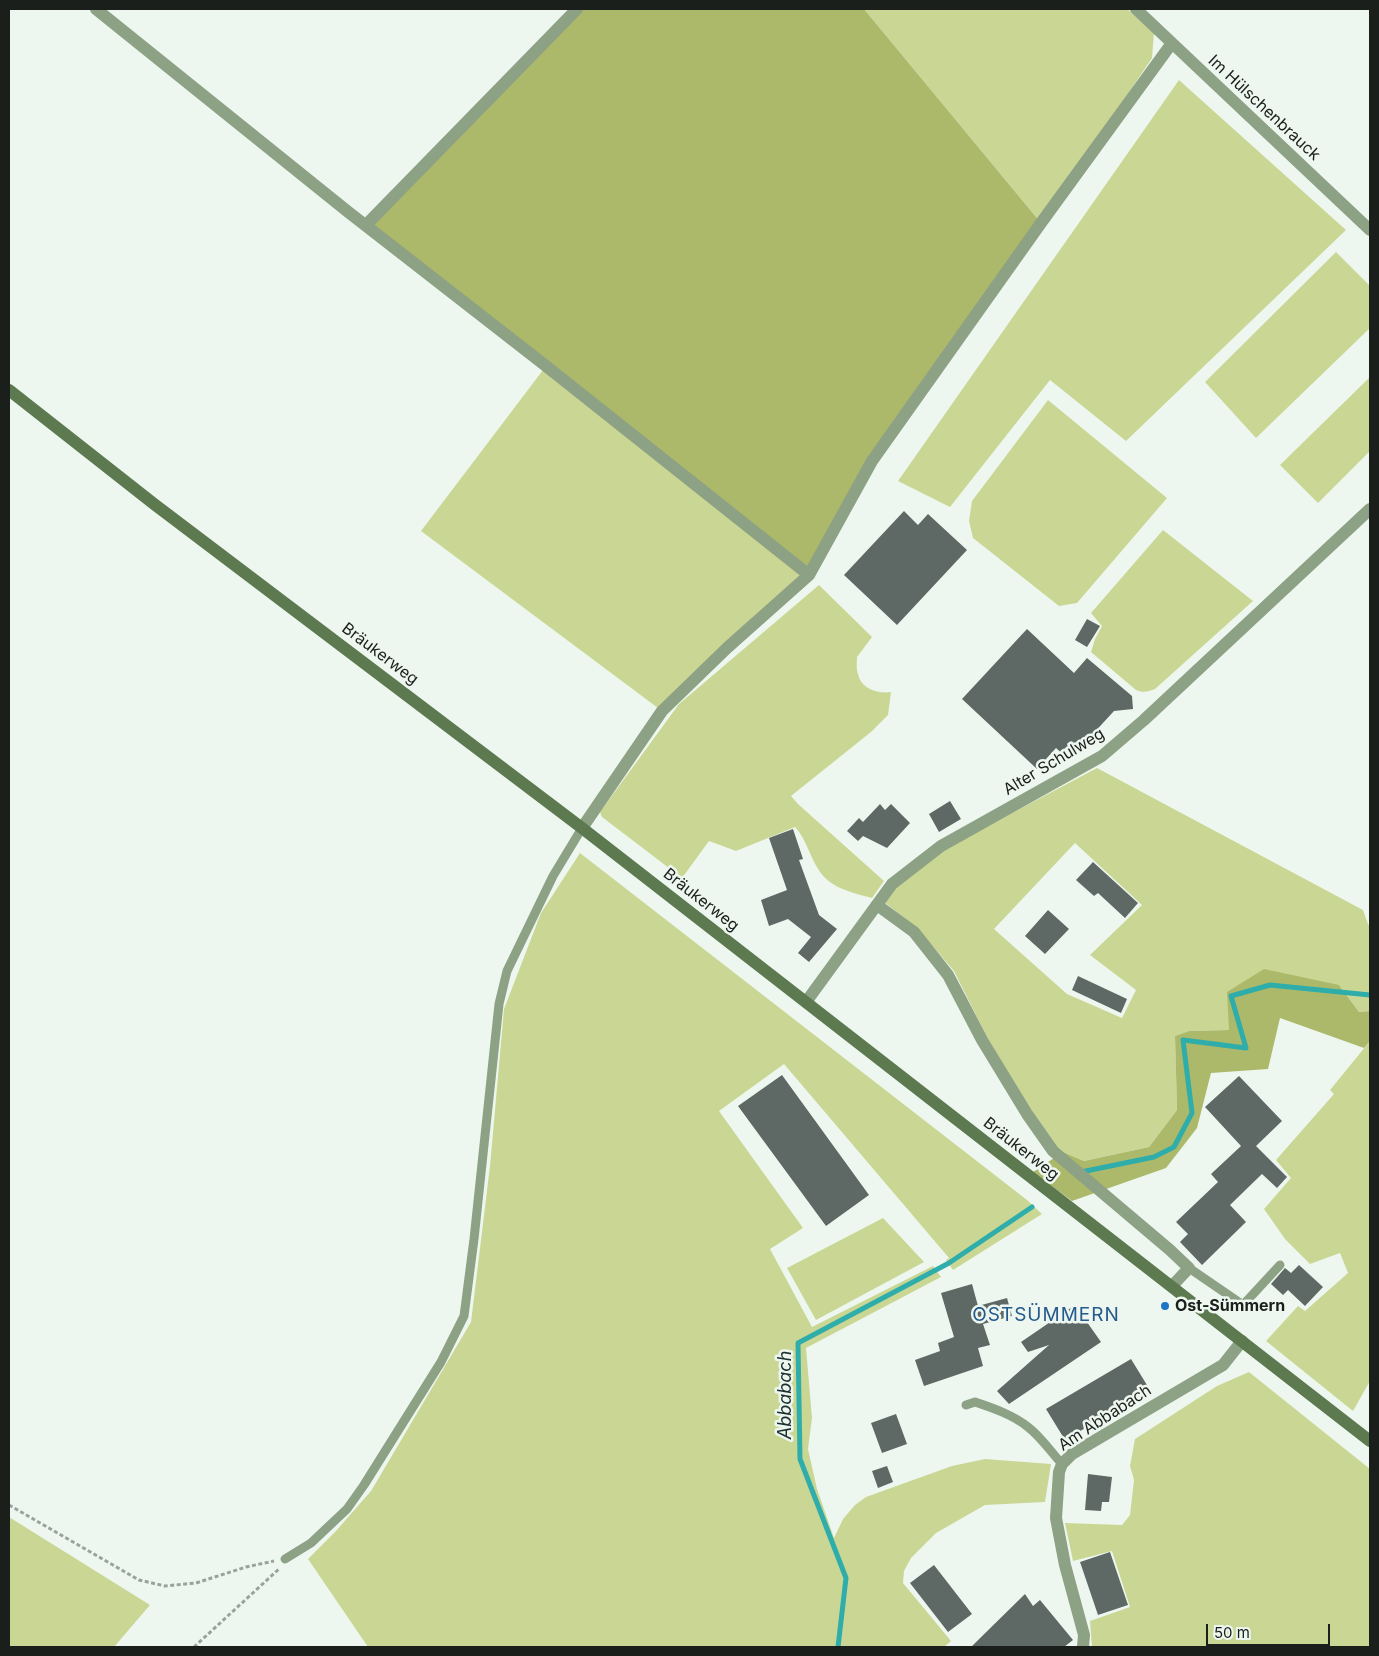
<!DOCTYPE html>
<html>
<head>
<meta charset="utf-8">
<style>
  body { margin:0 }
  #map { position:relative; width:1379px; height:1656px; overflow:hidden; background:#edf7f0; font-family:Inter,sans-serif }
  canvas { display:block }
  .frame { position:absolute; inset:0; border:10px solid #1b1f1c; pointer-events:none }
  .scale { position:absolute; left:1206px; top:1624px; width:124px; height:22px; box-sizing:border-box; border:2px solid #1b1f1c; border-top:0; padding-left:6px; font-size:15px; line-height:18px; white-space:nowrap; color:#1b1f1c; -webkit-text-stroke:4px #edf7f0; paint-order:stroke }
</style>
</head>
<body>
<div id="map">
<canvas width="1379" height="1656"></canvas>
<div class="frame"></div>
<div class="scale">50 m</div>
</div>
<script>
const context = document.querySelector('canvas').getContext('2d');
context.lineJoin = 'round';
function paint(path, color) { context.fillStyle = color; context.fill(path, 'evenodd'); }
function trace(path, color, width, dash) { context.strokeStyle = color; context.lineWidth = width; context.lineCap = dash ? 'butt' : 'round'; context.setLineDash(dash || []); context.stroke(path); }
function drawText(font, color, halo, rows, align = 'center') {
  context.font = font + ' Inter,sans-serif'; context.lineWidth = 5; context.setLineDash([]); context.textBaseline = 'middle'; context.strokeStyle = halo; context.fillStyle = color; for (const [text, x, y, turn = 0] of rows) {
    context.save(); context.translate(x, y); context.rotate((+turn || 0) * Math.PI / 180); context.textAlign = isNaN(turn) ? turn : align; if (halo) context.strokeText(text, 0, 0); context.fillText(text, 0, 0); context.restore();
  }
}
const green = new Path2D(`
  M864,9H1127L1154,33L1152,58L1041,223Z
  M1179,80L1346,230L1126,441L1050,380L950,507L898,481Z
  M1336,252L1370,286V328L1256,438L1205,382Z
  M546,366L809,575L662,711L421,531Z
  M1370,377V451L1318,503L1280,465Z
  M1048,400L1167,498L1077,603L1059,606L973,538L969,521L972,501Z
  M1163,530L1253,601L1155,689C1147,692 1143,693 1136,690L1091,652L1095,639L1102,626L1091,613Z
  M819,585L872,637L857,657C857,663 856,669 858,674C861,689 878,694 891,692L888,715L871,732L791,796L798,804L884,881L872,898C854,893 832,889 820,872C810,858 807,840 795,827L736,851L709,841L682,878L602,817L600,812L679,704Z
  M1097,768L1363,910L1368,924L1370,927V1011L1359,1012L1339,985L1229,1030L1189,1031L1175,1036L1177,1110L1149,1147L1084,1161L1063,1152L1055,1147L1031,1112L986,1035L954,971L917,928L884,902L897,886L944,849ZM1075,843L1142,905L1090,955L1136,990L1122,1018L1067,994L994,929Z
  M580,853L1027,1200L1042,1214L953,1270L946,1260L949,1258L784,1064L719,1111L803,1228L770,1249L812,1327L933,1266L941,1277L806,1348L812,1418L808,1449L817,1489L834,1538L843,1519L855,1505L866,1497L952,1466L985,1459L1051,1464L1045,1502L985,1505L936,1533L911,1558L904,1571L903,1583L951,1641L944,1647H368L308,1559L335,1532L371,1491L471,1322L490,1166L504,1009L541,913Z
  M1370,1041V1381L1353,1411L1266,1341L1298,1306L1305,1311L1348,1273L1340,1253L1310,1264L1285,1239L1264,1209L1291,1178L1276,1160L1334,1094L1330,1090Z
  M883,1218L924,1262L816,1320L787,1268Z
  M1249,1372L1370,1469V1647H1092L1090,1621L1130,1607L1112,1551L1073,1561L1065,1523L1122,1525L1130,1515L1134,1480L1130,1466L1135,1439L1217,1386Z
  M9,1517L150,1605L114,1647H9Z`);
const forest = new Path2D(`
  M577,9H864L1041,223L872,461L809,575L366,225Z
  M1264,969L1339,985L1359,1012L1370,1011V1041L1364,1048L1280,1018L1268,1069L1211,1073L1197,1128L1166,1168L1072,1201L1033,1172L1063,1152L1084,1161L1149,1147L1177,1110L1175,1036L1189,1031L1229,1030L1227,992Z`);
const stream = new Path2D(`
  M1086,1171L1154,1157L1174,1147L1192,1113L1183,1040L1246,1048L1231,996L1270,985L1370,995
  M838,1647L846,1578L800,1459L798,1343L949,1263L1032,1207`);
const building = new Path2D(`
  M904,511L918,525L928,514L967,550L897,625L844,575Z
  M1087,619L1100,626L1087,647L1075,640Z
  M1027,629L1074,673L1087,658L1132,696L1133,709L1114,711L1069,760L1056,748L1037,769L962,699Z
  M950,801L961,819L939,832L929,814Z
  M880,804L885,810L891,804L910,823L887,848L863,836L858,841L847,831L859,818L863,822Z
  M793,829L803,859L799,860L819,915L837,929L809,962L798,953L811,937L788,919L769,926L761,900L787,890L769,838Z
  M1093,862L1138,903L1125,918L1098,893L1094,896L1076,880Z
  M1048,910L1069,929L1045,954L1025,936Z
  M1078,976L1127,999L1121,1013L1072,990Z
  M782,1075L869,1195L826,1226L738,1106Z
  M1239,1076L1282,1121L1256,1146L1287,1177L1277,1188L1262,1174L1230,1205L1246,1222L1202,1265L1180,1242L1188,1234L1176,1222L1218,1182L1211,1174L1241,1146L1205,1107Z
  M1299,1265L1323,1287L1305,1306L1288,1290L1283,1295L1271,1284L1285,1268L1291,1273Z
  M972,1284L978,1306L1007,1298L1012,1316L983,1324L990,1345L978,1348L983,1366L924,1386L915,1360L940,1351L938,1343L954,1337L941,1293Z
  M1075,1305L1101,1342L1009,1404L997,1391L1049,1345L1028,1352L1021,1342Z
  M1131,1359L1150,1390L1065,1440L1046,1409Z
  M896,1414L907,1444L882,1453L871,1423Z
  M887,1466L893,1482L878,1488L872,1471Z
  M1088,1474L1112,1477L1109,1502H1102L1101,1511L1085,1510Z
  M1110,1552L1128,1605L1098,1615L1080,1562Z
  M934,1565L972,1614L948,1632L910,1583Z
  M1025,1594L1033,1606L1040,1600L1073,1640L1064,1647H971Z`);
const path = new Path2D(`
  M9,1505L139,1580L165,1586L196,1583L246,1567L274,1561
  M194,1647L280,1568`);
const service = new Path2D(`
  M1189,1268L1243,1305L1280,1265
  M966,1405L975,1402C993,1408 1013,1415 1028,1427C1041,1437 1051,1452 1062,1464
  M285,1559L311,1543L347,1509L364,1485L441,1362L464,1316L474,1239L499,1004L507,971L553,876L582,828`);
const minor = new Path2D(`
  M96,9L347,211L546,366L809,575L872,461L1041,223L1172,43
  M1136,9L1370,230
  M366,225L577,9
  M582,828L662,711L727,648L809,575
  M877,905L914,932L948,975L982,1040L1027,1114L1053,1151L1170,1250L1189,1268L1172,1286
  M806,1002L892,884L941,846L1102,756L1144,720L1370,509
  M1083,1647L1084,1635L1065,1565L1056,1518L1059,1472L1062,1464L1072,1454L1223,1365L1242,1341`);
const secondary = new Path2D(`
  M9,390L154,504L582,828L1370,1441`);
const markers = [
  [1165,1306,5,"#1e75c3"]
];
const streetNames = [
  ["Im Hülschenbrauck",1264,108,43],
  ["Bräukerweg",380,654,37],
  ["Alter Schulweg",1054,762,-31],
  ["Bräukerweg",701,900,38],
  ["Bräukerweg",1021,1149,38],
  ["Am Abbabach",1105,1418,-33]
];
const poiNames = [
  ["Ost-Sümmern",1175,1306]
];
const waterNames = [
  ["Abbabach",786,1395,-90]
];
const quarterNames = [
  ["OSTSÜMMERN",1046,1315]
];
paint(green, '#cad794');
paint(forest, '#acb96a');
trace(stream, '#2fadaa', 5);
paint(building, '#5e6966');
trace(path, '#9aa29c', 3, [4, 2.5]);
trace(service, '#8da184', 9);
trace(minor, '#8da184', 12);
trace(secondary, '#5c794f', 12);
for (const [x, y, r, color] of markers) { const dot = new Path2D(); dot.arc(x, y, r, 0, 2 * Math.PI); context.fillStyle = color; context.fill(dot); trace(dot, '#edf7f0', 2); }
drawText('16px', '#1b1f1c', '#edf7f0', streetNames);
drawText('bold 16px', '#1b1f1c', '#edf7f0', poiNames, 'left');
drawText('italic 18px', '#1b302f', '#edf7f0', waterNames);
context.letterSpacing = '1px';
drawText('19px', '#255a8c', '#edf7f0', quarterNames);
context.letterSpacing = '0px';
</script>
</body>
</html>
